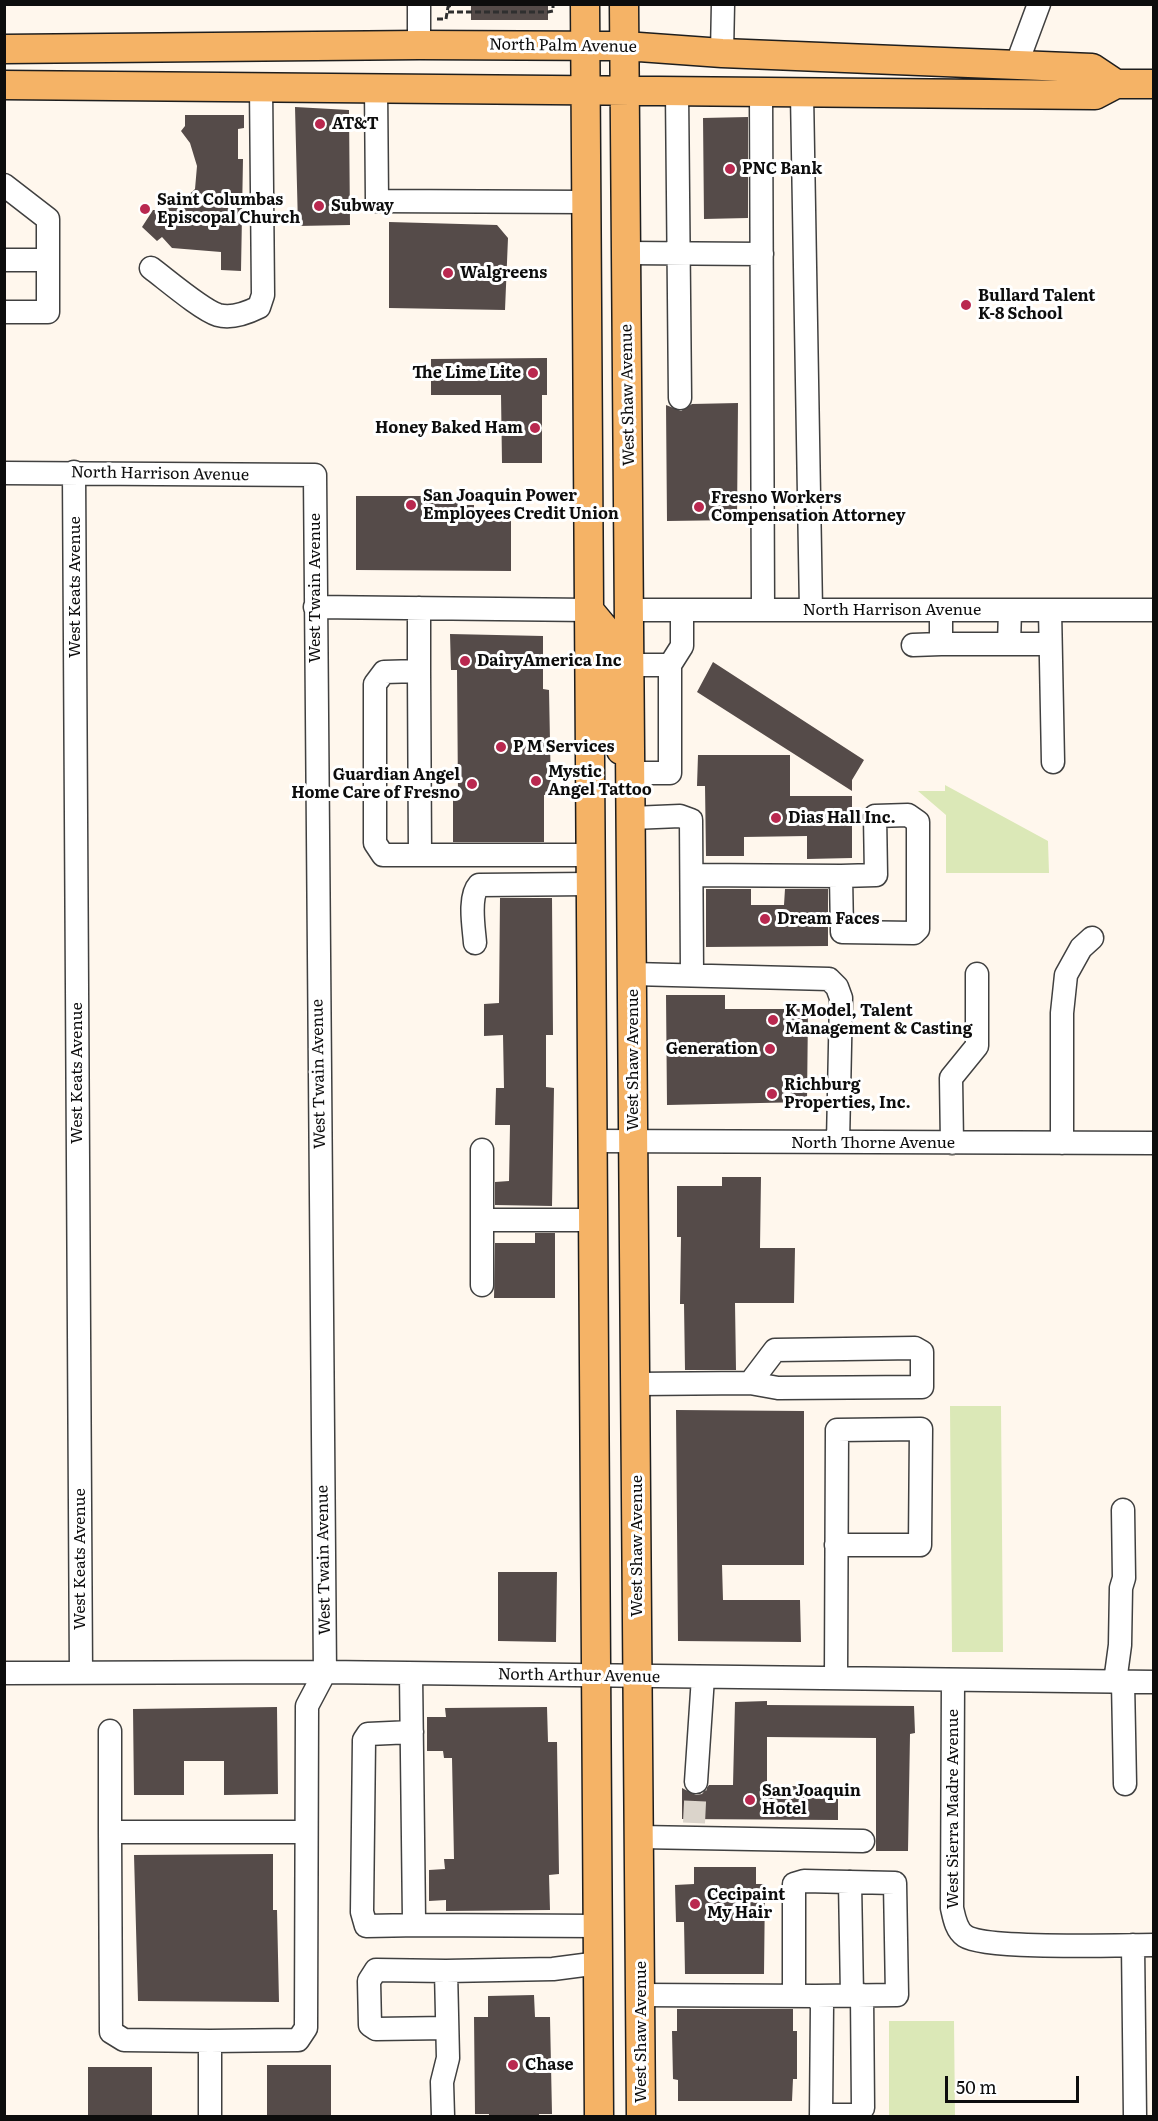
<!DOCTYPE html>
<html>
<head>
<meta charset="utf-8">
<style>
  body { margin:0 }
  #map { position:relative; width:1158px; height:2121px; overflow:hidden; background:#fff7ed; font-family:Literata,serif }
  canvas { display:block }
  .frame { position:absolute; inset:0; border:6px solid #0d0d0d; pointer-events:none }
  .scale { position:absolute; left:945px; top:2076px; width:134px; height:27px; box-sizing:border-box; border:3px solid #0d0d0d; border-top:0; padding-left:8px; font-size:18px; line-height:21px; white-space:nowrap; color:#0d0d0d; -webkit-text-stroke:4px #fff; paint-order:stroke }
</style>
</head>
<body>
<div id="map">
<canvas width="1158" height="2121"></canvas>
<div class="frame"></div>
<div class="scale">50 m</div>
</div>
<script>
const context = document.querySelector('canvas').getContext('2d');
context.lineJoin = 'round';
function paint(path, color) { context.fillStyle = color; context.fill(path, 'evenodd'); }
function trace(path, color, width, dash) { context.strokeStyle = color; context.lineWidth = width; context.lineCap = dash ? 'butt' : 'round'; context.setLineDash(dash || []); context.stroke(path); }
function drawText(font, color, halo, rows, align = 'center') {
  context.font = font + ' Literata,serif'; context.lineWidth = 6; context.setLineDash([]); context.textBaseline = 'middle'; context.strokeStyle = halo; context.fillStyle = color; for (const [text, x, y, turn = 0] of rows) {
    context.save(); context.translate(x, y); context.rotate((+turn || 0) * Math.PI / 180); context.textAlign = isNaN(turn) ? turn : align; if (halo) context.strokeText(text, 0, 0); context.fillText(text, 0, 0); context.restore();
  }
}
const green = new Path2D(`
  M945,785L1048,841L1049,873H946V815L918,791H945Z
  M950,1406H1001L1003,1652H952Z
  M889,2021H954L955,2116H889Z`);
const building = new Path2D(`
  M471,4H548V20H471Z
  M295,107L349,110L350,225L298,226Z
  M185,115H244V128L238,129V159H243L241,271L221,270V252L172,248L162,237L157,241L142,227L153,210H164L179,204L195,189L197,166L190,143L181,131L185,126Z
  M748,117V218L704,219L703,118Z
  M389,222L497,225L508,238L505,310L389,308Z
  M547,358V395H542V463H502L501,395H431V359Z
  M738,403L737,520L667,521L666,405L681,411L692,404Z
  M356,496H463V505H474V519H511V571L356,570Z
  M450,634L543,636V689L549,690L551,794L544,795V842H453V796H458L457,670H451Z
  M713,662L864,760L852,780V791L697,692Z
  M698,755H790V796H852V858L807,859V836L744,837V856H706L705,786H697Z
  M706,889H751V905H784L785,889H828V946L706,947Z
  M500,898H552L553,1035H546V1087L554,1088L552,1206L495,1205V1182L509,1181L510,1125H495L496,1088H504L503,1035L484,1036V1004L499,1003Z
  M666,995H725V1009H808L807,1102L667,1105Z
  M722,1177H761L760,1248H795L794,1303H735L736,1370H685L684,1304H680L681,1237H677V1186H722Z
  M535,1233H555V1298H494L495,1243H535Z
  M676,1410L804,1411V1565H722L723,1600H800L801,1642L678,1641Z
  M498,1572H557L556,1642L498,1641Z
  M767,1701V1705L914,1706L915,1733L910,1734L908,1851H876V1738L767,1737V1786H838V1820L682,1819V1788L696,1795L702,1794L709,1785H733L735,1702Z
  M277,1707L278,1794L224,1795V1761H184V1795H134L133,1709Z
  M547,1707L548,1742H557L559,1874L549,1875L550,1910L446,1911V1900L429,1901V1870L445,1869L444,1859H454L452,1758H444L443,1751H427V1717H446L445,1708Z
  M273,1854V1910H277L279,2002L138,2001L134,1855Z
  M694,1867H756V1884H765L764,1974H685L684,1922H676L675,1885L694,1884Z
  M534,1995L535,2017H550L552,2114H539V2116H489V2114H475L474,2017H488V1996Z
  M677,2009H793V2031H797V2079H793L792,2101H678V2080L673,2079L672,2031H677Z
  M267,2065H331V2116H267Z
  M88,2067H152V2116H88Z`);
const minorTunnel = new Path2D(`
  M694,1823L696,1782`);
const path = new Path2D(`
  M448,12H548L553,11V4
  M437,19H446L448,7L453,4`);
const minor = new Path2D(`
  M419,45V4
  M722,53L723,4
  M1016,66L1039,4
  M376,87L377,201L586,202
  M677,92L680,398
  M761,93L763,610
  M802,94L811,610
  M4,185L48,219V312H4
  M627,253L762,254
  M4,260H48
  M151,268C167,280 202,310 218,315C232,319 247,313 259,307L263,295L261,86
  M74,472L81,1673
  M4,473L315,475L325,1672L307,1706L306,2028L298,2040L210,2041V2116
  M315,607L589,610
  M419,608V671L384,672L375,684V843L383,855H590
  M630,610H1154
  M941,610V644H1009L1010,610
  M1050,610L1053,762
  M1009,644H1040
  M913,645L941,644
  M631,665H670
  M419,671L420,855
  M631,773H670V665L682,646V610
  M632,818L680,816L691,820L692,974
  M692,875L841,876L842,932L914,933L918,929V822L908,815L875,816L876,875L841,876
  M475,943C474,928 468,897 479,885L590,884
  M633,974L829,979L837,987L841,998L838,1142
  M592,1141L1154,1143
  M952,1143L951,1078L977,1046V974
  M1062,1143V1013L1066,975L1081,948L1092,938
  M482,1150V1285
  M483,1220H593
  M636,1384L750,1383L778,1388L922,1387V1352L915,1348L775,1350L750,1383
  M4,1673L325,1672L1154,1682
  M411,1674L414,1920L419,1925L599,1926
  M836,1676L837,1430L921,1429L920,1545H836
  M953,1680L952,1908C954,1917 956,1930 965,1936C986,1950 1121,1945 1154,1945
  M1115,1682L1120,1645L1121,1588L1124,1578L1123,1510
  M1123,1682L1125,1784
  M110,1731V1832
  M412,1732L368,1734L364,1740L362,1912L366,1926L419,1925
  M696,1782L703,1677
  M640,1837L863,1841
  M850,1882L852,1995
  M1133,1945L1135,2116
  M446,1971L376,1970L369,1981L370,2025L376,2029L447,2028
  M641,1995L816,1996L822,2005L821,2116
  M794,1995V1884L804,1881L895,1883L897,1995L816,1996
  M210,2041L124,2040L111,2032L110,1832H306
  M821,2115H857L863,2108L862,1995
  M443,2116L442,2082L448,2058L446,1971L553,1969L599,1963`);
const major = new Path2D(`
  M585,4L599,2116
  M624,4L641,2116
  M4,49L419,45L625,46L722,53L1092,68L1116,84
  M4,85L1095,95L1116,84H1154
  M589,610L608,633L610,709L621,750`);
const markers = [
  [320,124,6,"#b9284f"],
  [730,169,6,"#b9284f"],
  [319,206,6,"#b9284f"],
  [145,209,6,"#b9284f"],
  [448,273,6,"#b9284f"],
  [966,305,6,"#b9284f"],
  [533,373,6,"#b9284f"],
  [535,428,6,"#b9284f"],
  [411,505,6,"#b9284f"],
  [699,507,6,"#b9284f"],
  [465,661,6,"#b9284f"],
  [501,747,6,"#b9284f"],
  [536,781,6,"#b9284f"],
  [472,784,6,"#b9284f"],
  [776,818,6,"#b9284f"],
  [765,919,6,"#b9284f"],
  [773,1020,6,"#b9284f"],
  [770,1049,6,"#b9284f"],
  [772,1094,6,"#b9284f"],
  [750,1800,6,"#b9284f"],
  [695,1904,6,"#b9284f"],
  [513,2065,6,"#b9284f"]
];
const streetNames = [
  ["North Palm Avenue",563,46,1],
  ["West Shaw Avenue",628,395,-91],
  ["North Harrison Avenue",160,474,1],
  ["West Keats Avenue",75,587,-90],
  ["West Twain Avenue",315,588,-90],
  ["North Harrison Avenue",892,610],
  ["West Shaw Avenue",633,1060,-90],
  ["West Keats Avenue",77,1073,-90],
  ["West Twain Avenue",319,1074,-91],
  ["North Thorne Avenue",873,1143],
  ["West Shaw Avenue",637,1546,-90],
  ["West Keats Avenue",80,1559,-90],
  ["West Twain Avenue",324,1560,-91],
  ["North Arthur Avenue",579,1676,1],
  ["West Sierra Madre Avenue",953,1809,-90],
  ["West Shaw Avenue",641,2032,-90]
];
const poiNames = [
  ["AT&T",332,124],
  ["PNC Bank",742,169],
  ["Saint Columbas",157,200],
  ["Episcopal Church",157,218],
  ["Subway",331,206],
  ["Walgreens",460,273],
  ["Bullard Talent",978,296],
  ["K-8 School",978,314],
  ["The Lime Lite",521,373,"right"],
  ["Honey Baked Ham",523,428,"right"],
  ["San Joaquin Power",423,496],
  ["Employees Credit Union",423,514],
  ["Fresno Workers",711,498],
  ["Compensation Attorney",711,516],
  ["DairyAmerica Inc",477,661],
  ["P M Services",513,747],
  ["Mystic",548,772],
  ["Angel Tattoo",548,790],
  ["Guardian Angel",460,775,"right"],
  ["Home Care of Fresno",460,793,"right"],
  ["Dias Hall Inc.",788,818],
  ["Dream Faces",777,919],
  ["K Model, Talent",785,1011],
  ["Management & Casting",785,1029],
  ["Generation",758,1049,"right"],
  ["Richburg",784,1085],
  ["Properties, Inc.",784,1103],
  ["San Joaquin",762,1791],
  ["Hotel",762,1809],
  ["Cecipaint",707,1895],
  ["My Hair",707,1913],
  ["Chase",525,2065]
];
paint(green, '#dbe8b7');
paint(building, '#554b49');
trace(minorTunnel, '#dbd4cb', 22, [22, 11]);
trace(minor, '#404040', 25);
trace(major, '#1e1e1e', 31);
trace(path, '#2f2f2f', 3, [6, 3]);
trace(minor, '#fff', 22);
trace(major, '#f5b366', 28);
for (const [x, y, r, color] of markers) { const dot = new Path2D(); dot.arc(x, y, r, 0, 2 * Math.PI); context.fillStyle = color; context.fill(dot); trace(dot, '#fff', 2); }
drawText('16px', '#0d0d0d', '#fff', streetNames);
drawText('bold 16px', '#0d0d0d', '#fff', poiNames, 'left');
</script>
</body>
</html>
